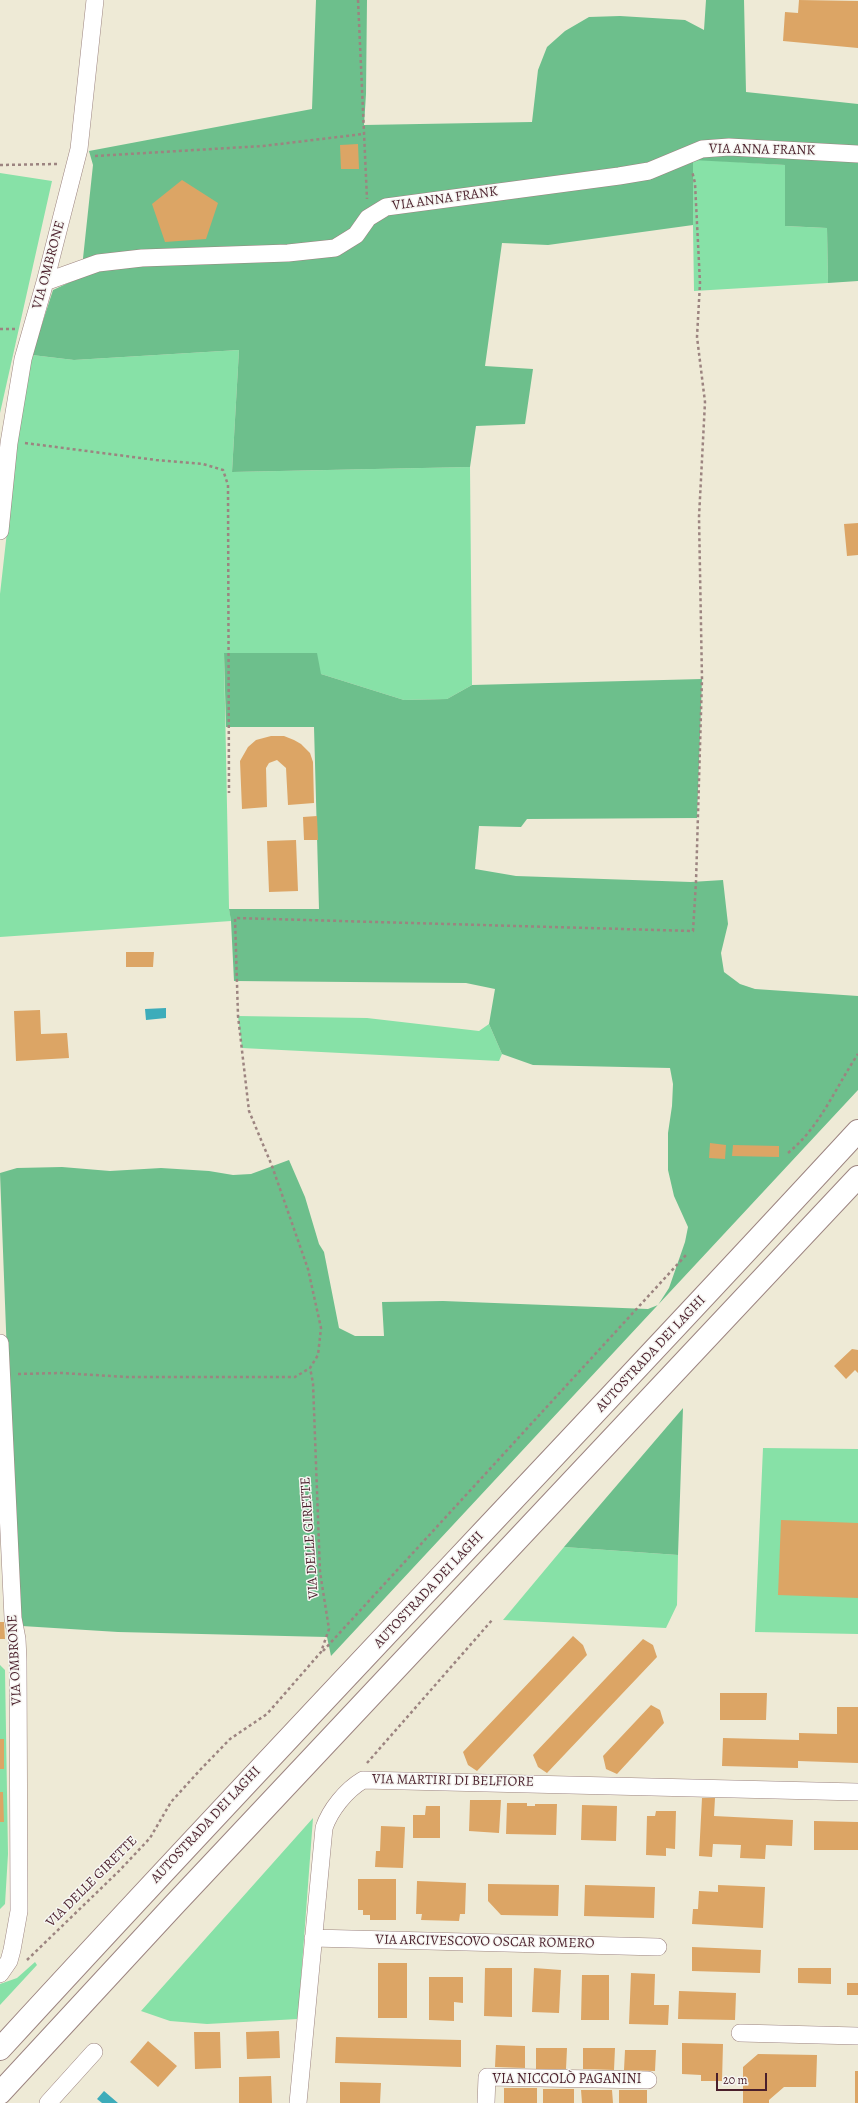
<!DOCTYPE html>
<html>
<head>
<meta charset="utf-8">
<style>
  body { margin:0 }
  #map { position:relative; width:858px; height:2103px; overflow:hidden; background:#eeead6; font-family:Alegreya,serif }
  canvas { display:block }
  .scale { position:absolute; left:716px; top:2073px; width:51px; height:18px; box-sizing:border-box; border:2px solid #4a1f2b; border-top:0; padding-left:5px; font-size:12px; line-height:14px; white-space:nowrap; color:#4a1f2b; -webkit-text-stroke:3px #f6f6f2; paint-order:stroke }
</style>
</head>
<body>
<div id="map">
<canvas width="858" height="2103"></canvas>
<div class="scale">20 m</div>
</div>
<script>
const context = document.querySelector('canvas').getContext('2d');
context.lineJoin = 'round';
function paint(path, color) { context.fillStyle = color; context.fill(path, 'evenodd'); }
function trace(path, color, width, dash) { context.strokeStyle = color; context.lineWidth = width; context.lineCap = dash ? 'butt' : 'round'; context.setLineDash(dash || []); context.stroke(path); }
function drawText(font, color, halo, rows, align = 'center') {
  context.font = font + ' Alegreya,serif'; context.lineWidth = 3; context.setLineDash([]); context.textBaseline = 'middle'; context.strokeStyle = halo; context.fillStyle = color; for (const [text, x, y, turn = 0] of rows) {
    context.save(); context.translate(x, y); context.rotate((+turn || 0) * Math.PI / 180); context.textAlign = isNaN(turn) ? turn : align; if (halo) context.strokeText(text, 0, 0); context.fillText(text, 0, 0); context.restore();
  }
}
const green = new Path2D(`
  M692,159L785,165V226L827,228L828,283L694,291Z
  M0,173L52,181L0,413Z
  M239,350L232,472L470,467L472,685L447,699L404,700L321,674L224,653L229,908L231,921L0,937V594L17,443L32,355L74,360Z
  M238,1016L367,1018L479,1031L489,1024L502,1054L499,1061L242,1048Z
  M763,1448L858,1449V1634L755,1632Z
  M564,1547L678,1555L677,1605L666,1628L503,1620Z
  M0,1665L5,1670L8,1854L5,1904L0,1909Z
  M313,1818L298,2019L207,2024L170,2021L141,2011Z
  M35,1962L37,1965L0,2005V1984L17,1978Z`);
const forest = new Path2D(`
  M316,0H367L366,94L364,125L532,122L538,70L547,47L565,31L589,17L620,16L685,20L704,30L706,0H744L746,92L858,104V281L828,283L827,228L785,226V165L693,160V225L548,245L502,243L485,366L533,369L525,424L476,426L470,467L232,472L239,350L74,360L32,355L53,290L81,277L93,165L89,151L312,109Z
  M224,653H317L321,674L404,700L447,699L472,685L702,679L697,818L527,819L521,827L479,826L475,869L516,876L691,882L723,880L728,924L721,953L724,972L740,984L755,989L858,996V1090L331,1656L327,1637L118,1632L22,1626L17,1616L0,1173L17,1168L62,1167L110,1171L161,1168L209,1171L233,1175L251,1174L289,1160L305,1197L319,1244L324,1252L339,1328L355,1336H384L382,1302L443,1301L648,1309L658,1305L669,1288L685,1242L688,1227L674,1196L668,1170V1133L672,1106L673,1084L670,1068L533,1065L502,1054L489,1024L495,989L466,983L234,981L231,921L229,909H319L314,727H226Z
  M683,1408L678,1555L564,1547Z`);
const water = new Path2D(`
  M166,1008V1018L146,1020L145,1009Z
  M104,2091L118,2103H102L97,2099Z`);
const building = new Path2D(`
  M799,0L858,1V48L783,41L785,12L798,13Z
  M358,144L359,169H341L340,145Z
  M182,180L218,203L206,239L165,242L152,204Z
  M858,523V555L847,556L844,524Z
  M271,736H284L294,740L301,744L310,753L313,762L314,803L288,805L286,768L277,760L269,763L266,768L267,807L242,809L240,761L248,747L256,740Z
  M317,816L318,840H304L303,817Z
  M296,840L298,891L269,892L267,841Z
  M126,952H154L153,967H126Z
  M40,1010L41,1034L67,1033L69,1058L16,1061L14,1011Z
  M710,1143L726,1145L725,1159L709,1158Z
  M733,1145L779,1146V1157L732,1156Z
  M852,1349L858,1350V1373L855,1370L846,1379L834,1366Z
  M781,1520L858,1523V1598L778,1595Z
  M0,1622H4L5,1639H0Z
  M573,1636L583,1645L587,1655L477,1771L468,1765L463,1752Z
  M643,1639L653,1645L657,1657L547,1773L538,1767L533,1755Z
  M720,1693H767L766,1720H720Z
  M651,1705L660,1710L664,1723L617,1774L606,1769L603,1756Z
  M837,1707H858V1763L798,1761V1768L722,1766L723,1738L799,1740V1733L837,1734Z
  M0,1739H4V1769H0Z
  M0,1792H3L4,1822H0Z
  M702,1798H715L714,1816L793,1820L792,1846L766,1845L765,1859L740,1858L741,1845L713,1844L712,1857L699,1856Z
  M470,1800H501L499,1833L469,1831Z
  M507,1803H527V1806H535V1804H557L556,1835L506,1834Z
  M582,1805L617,1806L616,1841L581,1840Z
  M426,1806H440V1838H413V1815H425Z
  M656,1811H676L675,1849L666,1848V1856L646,1855L647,1816H655Z
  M814,1821L858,1822V1850H814Z
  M381,1826L405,1827L403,1868L375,1867L376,1851H380Z
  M358,1879H396V1920H370V1915H363V1910H358Z
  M417,1881L466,1883L465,1914H460L459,1921L421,1920L422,1914H416Z
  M488,1884L559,1885L558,1916L501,1915L488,1901Z
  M585,1885L655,1887L654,1918L584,1916Z
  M718,1885L765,1887L763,1928L692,1924L693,1909H698L699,1891L718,1892Z
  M692,1947L761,1950L760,1973L692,1971Z
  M378,1963H407V2018H378Z
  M485,1968H512V2017L484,2016Z
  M534,1968L561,1970L559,2013L532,2012Z
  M798,1968H831V1984L798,1983Z
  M631,1973L655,1974L654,2005H669L668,2025L629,2024Z
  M582,1975H609V2020H581Z
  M429,1977H463V2003L454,2002V2021L429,2020Z
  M847,1983H858V1995H847Z
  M679,1991L736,1993L735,2020L678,2019Z
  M279,2031L280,2058L247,2059L246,2032Z
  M194,2032H220L221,2068L195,2069Z
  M336,2037L461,2040V2067L335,2063Z
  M148,2041L177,2066L158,2087L130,2062Z
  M682,2043L723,2044L722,2081H701V2075L682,2074Z
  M496,2045L525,2046V2068L495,2067Z
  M536,2048H567L566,2069H536Z
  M583,2048H615L614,2070L583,2069Z
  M625,2050H656L655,2071L624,2070Z
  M758,2054L817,2055L816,2087H784L769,2100V2103H743V2067Z
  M855,2071H858V2103H855Z
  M271,2076L272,2103H239V2077Z
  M340,2082L381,2083L380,2103H340Z
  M504,2088H537V2103H504Z
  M543,2089H574V2103H543Z
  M581,2090H612L613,2103H582Z
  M619,2090H647V2103H619Z`);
const path = new Path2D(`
  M358,0L367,199
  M95,156L263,146L363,134
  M0,165L57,164
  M0,329H15
  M25,443L156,460L203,464L223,470L228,485L229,793
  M788,1153C821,1126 835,1088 858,1054
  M18,1374L61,1373L127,1377H295L310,1368L318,1355L321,1328L308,1269L272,1166L249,1111L238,1016L235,918L693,931L696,882L702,679L699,517L705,402L697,337L700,283L695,183L692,171
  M323,1651L686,1255
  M367,1763L493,1619
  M27,1960L120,1870L150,1838L171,1802L200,1770L230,1739L267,1714L321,1652L329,1629L320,1572L313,1383L310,1368`);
const minor = new Path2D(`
  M45,282L98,263L142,258L288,253L335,248L356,235L368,218L386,207L619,176L649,171L702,149L729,147L858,154
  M0,531L9,443L23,359L45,282L79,149L95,0
  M0,1343L13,1618L17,1639L18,1660L19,1911L12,1950L9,1961L0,1974
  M313,1938L658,1947
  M740,2033L858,2036
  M48,2103L94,2052
  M298,2103L324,1828C330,1810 346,1790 363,1780L858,1792
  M486,2103L487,2077L648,2080`);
const highway = new Path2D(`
  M0,2049C283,1740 574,1439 858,1131
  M0,2093L173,1906L858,1177`);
const streetNames = [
  ["VIA ANNA FRANK",762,150,1],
  ["VIA ANNA FRANK",445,199,-8],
  ["VIA OMBRONE",49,265,-75],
  ["AUTOSTRADA DEI LAGHI",651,1354,-47],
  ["VIA DELLE GIRETTE",310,1538,-94],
  ["AUTOSTRADA DEI LAGHI",429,1590,-47],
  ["VIA OMBRONE",15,1660,-93],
  ["VIA MARTIRI DI BELFIORE",453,1781,1],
  ["AUTOSTRADA DEI LAGHI",206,1825,-47],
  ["VIA DELLE GIRETTE",92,1882,-45],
  ["VIA ARCIVESCOVO OSCAR ROMERO",485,1942,1],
  ["VIA NICCOLÒ PAGANINI",567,2080]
];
paint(green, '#87e1a7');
paint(forest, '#6dbf8c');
paint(water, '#3dacba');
paint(building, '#dca565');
trace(minor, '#9c8480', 18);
trace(highway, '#9c8480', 24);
trace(path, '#9c8480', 2.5, [3, 3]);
trace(minor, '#fff', 17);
trace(highway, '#fff', 22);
drawText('14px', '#4a1f2b', '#f6f6f2', streetNames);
</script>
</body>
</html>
